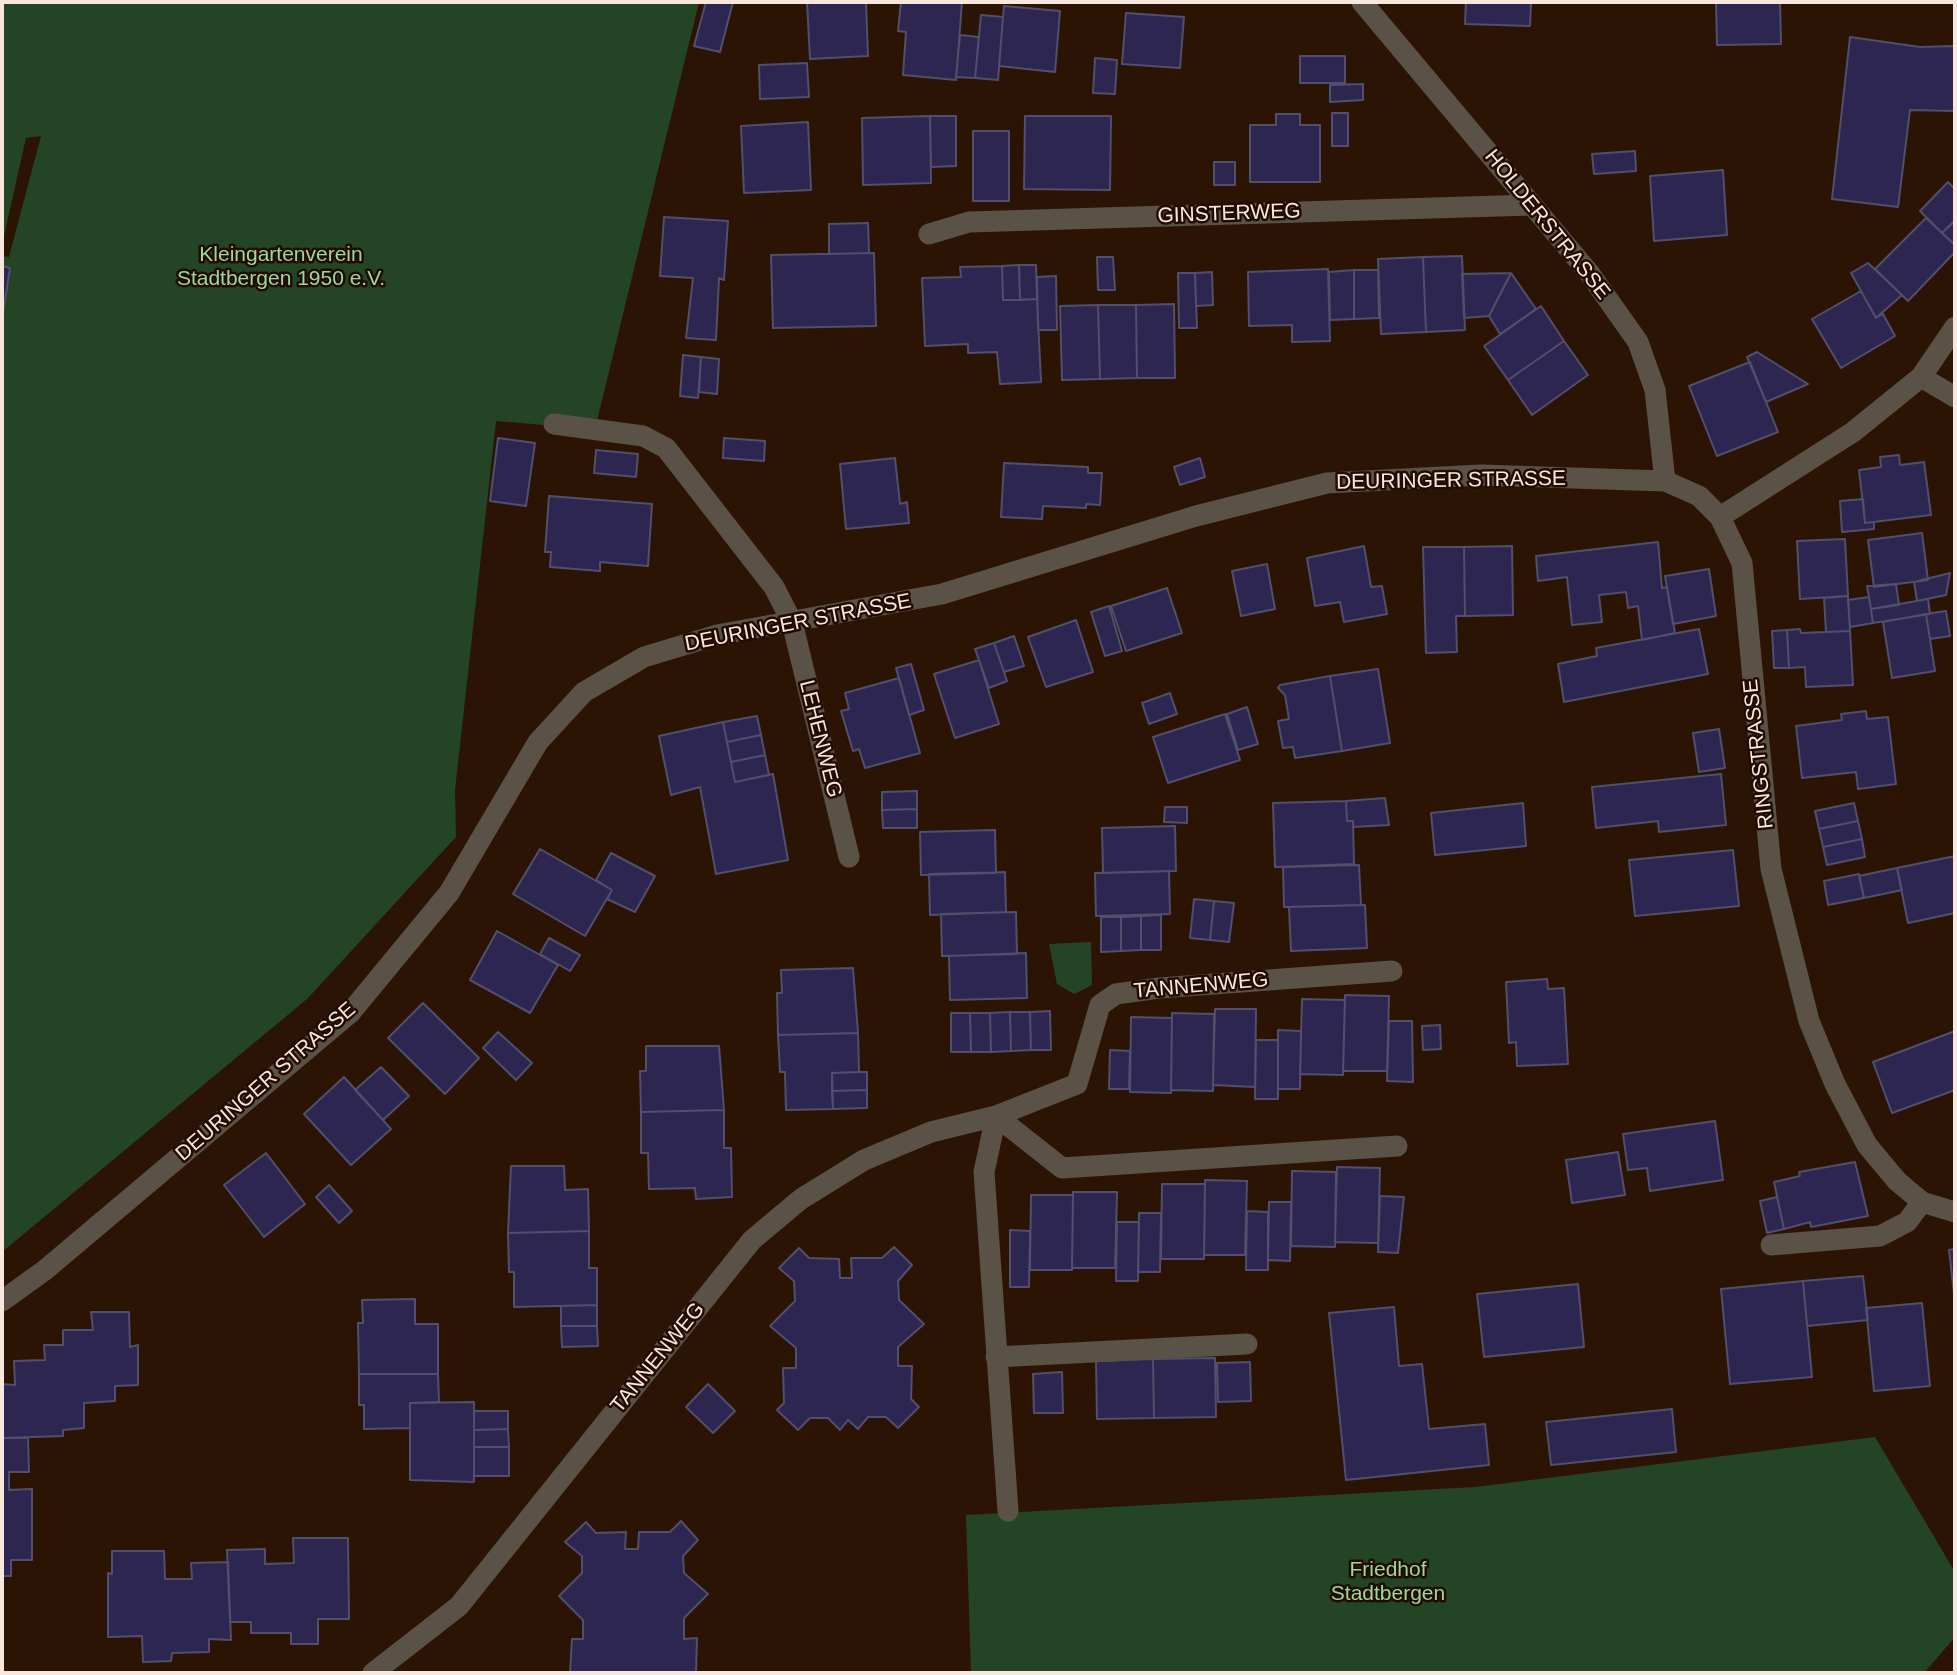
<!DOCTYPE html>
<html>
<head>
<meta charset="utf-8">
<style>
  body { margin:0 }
  #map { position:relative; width:1957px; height:1675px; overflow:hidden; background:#2c1404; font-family:Arial,sans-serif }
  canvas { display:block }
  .frame { position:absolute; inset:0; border:4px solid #f8e7dc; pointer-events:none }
</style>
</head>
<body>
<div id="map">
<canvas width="1957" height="1675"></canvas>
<div class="frame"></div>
</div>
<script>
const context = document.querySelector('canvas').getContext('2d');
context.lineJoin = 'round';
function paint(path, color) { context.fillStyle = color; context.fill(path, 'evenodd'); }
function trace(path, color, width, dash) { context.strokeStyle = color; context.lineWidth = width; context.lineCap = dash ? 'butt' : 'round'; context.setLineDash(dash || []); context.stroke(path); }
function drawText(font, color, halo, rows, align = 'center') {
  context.font = font + ' Arial,sans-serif'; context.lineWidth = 5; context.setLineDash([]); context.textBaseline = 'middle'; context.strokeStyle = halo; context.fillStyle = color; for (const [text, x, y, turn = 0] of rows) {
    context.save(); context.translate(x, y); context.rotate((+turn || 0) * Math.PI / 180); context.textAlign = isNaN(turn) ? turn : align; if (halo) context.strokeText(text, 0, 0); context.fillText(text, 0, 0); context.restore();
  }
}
const green = new Path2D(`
  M2,2H699L595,429L496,421L455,790L456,837L307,999L2,1252V256L9,257L41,136L26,138L2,245Z
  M1091,942L1092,985L1074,994L1057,984L1049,944Z
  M1875,1437L1955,1572V1637L1924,1673H971L966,1515L1475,1487Z`);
const building = new Path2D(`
  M706,2H733L720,52L694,46Z
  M807,2H866L868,56L810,59Z
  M901,2H962L956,80L903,75L906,32L898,31Z
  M1466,2H1531L1530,26L1465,24Z
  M1716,2H1780L1781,44L1717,45Z
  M1004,6L1060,11L1055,72L999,66Z
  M1126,13L1184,17L1180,68L1122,64Z
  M981,15L1003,17L998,80L975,78Z
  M960,35L979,37L975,78L956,77Z
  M1850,37L1920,47L1955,46V111L1910,110L1898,207L1832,199Z
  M1300,56H1345V83H1300Z
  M1095,58L1117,60L1115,94L1093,93Z
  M807,63L809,97L760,99L759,65Z
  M1363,84V100L1330,102V85Z
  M1332,113H1348V146H1332Z
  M1276,114H1300V125H1320V182H1250V125H1276Z
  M930,116L931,183L863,185L862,118Z
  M930,116H956V166L931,167Z
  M1025,116H1111L1110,190L1024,189Z
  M808,122L811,190L744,193L741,126Z
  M973,131H1009V201H973Z
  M1635,151L1636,171L1594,174L1592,154Z
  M1214,162H1235V185H1214Z
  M1723,170L1727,235L1654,241L1650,176Z
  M1948,182L1955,189V220L1942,233L1920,211Z
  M664,217L728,221L724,280L719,278L716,340L686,338L693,278L660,276Z
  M1926,218L1955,245V252L1908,301L1875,269Z
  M1954,222L1955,223V245L1942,233Z
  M868,223L869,253L829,254V224Z
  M874,253L876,326L773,328L771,255Z
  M1462,256L1465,330L1426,332L1423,257Z
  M1097,257H1113L1115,290H1098Z
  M1423,257L1426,332L1381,334L1378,259Z
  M1868,263L1902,295L1876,318L1851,273Z
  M1019,265H1036L1037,299L1020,300Z
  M1019,265L1020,300H1003L1002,266Z
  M2,266L10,268L2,320Z
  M1002,266L1003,300L1037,299L1041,382L1000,384L997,352L968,353V344L925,346L922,278L961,277L960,267Z
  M1328,269L1330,341L1292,342V325L1249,326L1248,272Z
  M1354,270V319L1330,320L1329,272Z
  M1354,270H1378L1379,318L1354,319Z
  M1212,272L1213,305L1196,306L1195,273Z
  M1178,273H1195L1197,328H1179Z
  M1511,273L1489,316L1464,318L1462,274Z
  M1511,273L1536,309L1500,334L1489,316Z
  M1056,276L1057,330H1038L1037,277Z
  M1861,291L1876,318L1883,314L1895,336L1841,368L1812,319Z
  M1174,304L1175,378H1137L1136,305Z
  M1098,305H1136L1137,378L1100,379Z
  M1098,305L1100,379L1062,380L1060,306Z
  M1541,306L1564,341L1508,380L1484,346Z
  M1564,341L1588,375L1532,415L1508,380Z
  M1757,352L1808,384L1766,402L1747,357Z
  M683,355L701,357L698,398L680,396Z
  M701,357L719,359L717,394L699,392Z
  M1750,362L1778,432L1717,456L1689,386Z
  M498,438L535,443L526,506L490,501Z
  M724,438L765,441L764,461L723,458Z
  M596,450L638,454L636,477L594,473Z
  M1899,455L1900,465L1924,462L1931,515L1865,523L1859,470L1881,467L1880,457Z
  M895,458L900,504L907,502L909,523L846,529L840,464Z
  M1200,458L1205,477L1180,485L1174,467Z
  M1004,463L1088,467V473H1102L1100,505L1086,504V508L1043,506L1042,519L1001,517Z
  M549,496L652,504L648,566L600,562V571L550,567L551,552H545Z
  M1863,499L1865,523L1874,522V529L1842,532L1840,501Z
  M1922,533L1928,580L1874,587L1868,540Z
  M1845,539L1848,596L1800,599L1797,541Z
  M1658,542L1662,588L1667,587L1675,633L1642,640L1638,606L1628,608L1626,592L1599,595L1602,622L1572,625L1567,577L1538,581L1536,556Z
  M1364,546L1371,587L1382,586L1387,614L1344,622L1340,602L1315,606L1307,558Z
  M1512,546L1513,615L1465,616L1464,547Z
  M1423,547H1464L1465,616H1456L1457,652L1426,653Z
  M1267,564L1275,609L1241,616L1232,571Z
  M1709,569L1716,616L1673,624L1665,576Z
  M1950,573L1946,595L1917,601L1914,582Z
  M1896,584L1899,605L1871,609L1867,586Z
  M1167,588L1182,633L1126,651L1111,606Z
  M1848,596L1850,631L1826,632L1824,598Z
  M1869,597L1873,623L1850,627L1848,600Z
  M1928,599L1930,614L1873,623L1871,609Z
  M1109,606L1122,651L1105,656L1091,612Z
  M1946,611L1950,636L1930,639L1926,614Z
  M1926,614L1935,671L1892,678L1883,622Z
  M1076,620L1093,672L1046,687L1028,637Z
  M1699,629L1708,674L1564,702L1558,664L1597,656L1596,648Z
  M1800,629L1801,633L1850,631L1853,685L1806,687L1805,667L1789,668L1787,630Z
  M1787,630L1789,668H1774L1772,631Z
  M1014,636L1024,666L1004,672L994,643Z
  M994,643L1007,681L989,688L975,649Z
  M979,660L999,724L955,738L934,674Z
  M911,664L924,710L909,715L896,668Z
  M1378,669L1390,743L1342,751L1330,676Z
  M1330,676L1342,751L1295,758L1293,747L1283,748L1278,721L1289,719L1285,695L1278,688L1280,685Z
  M899,678L920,753L865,768L859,749L853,751L841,711L849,709L845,693Z
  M1170,693L1177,714L1149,724L1142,703Z
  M1247,707L1258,744L1238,750L1227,714Z
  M1866,711L1867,719L1888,717L1896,784L1858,789L1856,772L1802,778L1796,726L1842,720L1841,714Z
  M1225,714L1240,760L1168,783L1153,737Z
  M757,716L761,735L727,742L723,722Z
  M723,722L735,782L773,774L788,860L716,874L700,787L671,795L659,736Z
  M1719,729L1725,768L1699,772L1693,733Z
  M761,735L765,755L731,762L727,742Z
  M765,755L769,775L735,782L731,762Z
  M1721,774L1726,825L1659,832L1658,821L1596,828L1592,787Z
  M917,791V809L882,810V792Z
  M1385,798L1389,825L1353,827V821H1347L1346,801Z
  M1346,801L1347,821H1353L1354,864L1275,867L1273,803Z
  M1523,803L1526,846L1435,855L1431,813Z
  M1854,803L1858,821L1819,829L1815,811Z
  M1165,807H1187V823L1164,822Z
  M917,809V828H883L882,810Z
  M1858,821L1862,839L1823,847L1819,829Z
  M1175,826L1176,871L1103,873L1102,828Z
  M995,830L996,873L921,875L920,832Z
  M1862,839L1865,857L1827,865L1823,847Z
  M540,849L612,890L585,936L513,894Z
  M1733,850L1739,906L1635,916L1629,860Z
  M611,853L655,876L635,912L607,899L612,890L596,880Z
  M1955,856V913L1908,923L1897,868Z
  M1359,865L1361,905L1284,907L1283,867Z
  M1897,868L1902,890L1864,898L1859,876Z
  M1169,871L1170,914L1096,916L1095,873Z
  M1005,872L1006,912L930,915L929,874Z
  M1859,874L1864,898L1828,905L1824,881Z
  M1194,899L1214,901L1210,940L1190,938Z
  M1214,901L1234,903L1229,942L1210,940Z
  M1365,905L1367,948L1291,951L1289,907Z
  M1016,912L1017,954L942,956L941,914Z
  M1161,915V950H1141V916Z
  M1141,916V950L1121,951V917Z
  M1101,917H1121V951L1101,952Z
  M497,931L558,965L530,1013L470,980Z
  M549,938L580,955L570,971L540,954Z
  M1026,953L1027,998L950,1000L949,956Z
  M853,968L858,1033L778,1035L777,993H782L781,970Z
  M1547,979L1548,989L1564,988L1568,1064L1517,1066L1516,1042L1509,1043L1506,982Z
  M1345,995L1389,996L1387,1071H1343Z
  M1302,999L1345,1000L1343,1075L1300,1074Z
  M423,1003L479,1058L445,1094L388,1038Z
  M1215,1009H1256L1255,1087L1213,1085Z
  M1050,1011L1051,1050H1031L1030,1012Z
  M1010,1012L1011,1051L991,1052L990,1013Z
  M1010,1012H1030L1031,1050L1011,1051Z
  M951,1013H970L971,1052H951Z
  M970,1013H990L991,1052H971Z
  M1172,1013L1214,1014L1213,1091L1171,1090Z
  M1131,1017L1172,1018L1171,1093L1130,1092Z
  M1389,1021H1412L1413,1082L1387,1081Z
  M1440,1025L1441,1049L1423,1050L1422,1026Z
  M1278,1030L1301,1031L1300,1089H1278Z
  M1955,1031V1090L1892,1113L1873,1062Z
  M498,1032L532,1063L516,1080L483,1048Z
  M858,1033L859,1072L832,1073L833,1109L786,1110L785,1072H780L778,1035Z
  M1256,1040H1278V1099H1255Z
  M646,1046H719L724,1110L641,1112L640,1071H646Z
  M1110,1050L1130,1051L1129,1089H1109Z
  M381,1067L409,1096L383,1120L355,1090Z
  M859,1072H867V1090L832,1091V1073Z
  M344,1077L391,1129L351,1165L304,1114Z
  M867,1090V1108L833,1109L832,1091Z
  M724,1110V1148H731L732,1197L696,1199L695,1188L649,1189L648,1153H641V1112Z
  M1715,1121L1723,1180L1650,1191L1647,1168L1628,1170L1623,1134Z
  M1618,1152L1625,1195L1572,1203L1566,1160Z
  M266,1153L305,1204L264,1237L224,1185Z
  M1855,1162L1868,1216L1811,1227L1810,1222L1784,1229L1774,1182L1800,1176L1799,1172Z
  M511,1166H564L565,1190L588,1189L589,1231L508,1233Z
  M1337,1167L1380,1168L1378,1243L1335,1242Z
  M1292,1171L1336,1172L1335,1247L1291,1246Z
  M1205,1180L1247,1181L1245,1255H1204Z
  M1162,1184H1205L1204,1259H1161Z
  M329,1185L352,1211L339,1223L316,1197Z
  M1073,1192H1117L1115,1268H1072Z
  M1031,1195H1073L1072,1270H1030Z
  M1380,1196L1404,1197L1398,1253L1378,1252Z
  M1777,1197L1784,1229L1767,1233L1760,1201Z
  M1269,1202H1291L1290,1261L1268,1260Z
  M1247,1211L1268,1212V1270H1246Z
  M1139,1213H1161L1160,1272H1138Z
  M1117,1222H1139L1138,1281H1116Z
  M1010,1230L1030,1231L1029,1287H1010Z
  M589,1231V1268H597V1305L514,1307V1272H509L508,1233Z
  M894,1247L912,1265L898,1281L899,1300L924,1324L898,1347V1366H912L911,1399L919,1407L898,1428L886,1417H868L858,1429L848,1420L840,1430L828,1418H810L798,1430L777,1410L784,1403L783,1368H796V1348L770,1326L795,1301L794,1281L779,1268L799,1248L809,1258L839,1259L840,1278H852L851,1258H882Z
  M1955,1249V1302L1949,1250Z
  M1863,1276L1868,1320L1807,1326L1803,1281Z
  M1803,1281L1812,1377L1730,1384L1721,1289Z
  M1578,1284L1584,1347L1484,1357L1477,1294Z
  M415,1299V1324H438V1374H359L358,1323H363L362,1300Z
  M1922,1303L1930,1386L1874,1391L1866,1308Z
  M597,1305V1326H561V1306Z
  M1394,1307L1399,1366L1422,1364L1429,1429L1485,1424L1489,1465L1346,1480L1329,1313Z
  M91,1312H129L130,1347L138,1345V1385L115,1386V1401L84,1403V1428L63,1430V1436L2,1438V1384L15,1385L14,1361L45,1360L44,1345H63V1330H93Z
  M561,1326H597L598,1346L562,1347Z
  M1215,1358L1216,1417L1154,1418L1153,1359Z
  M1153,1359L1154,1418L1097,1419L1096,1361Z
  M1250,1362L1251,1401L1218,1402L1217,1363Z
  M1062,1372L1063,1413H1034L1033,1374Z
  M359,1374H438L439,1402L410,1403V1428L364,1429V1405H359Z
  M708,1384L735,1411L713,1433L686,1407Z
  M474,1402V1482L410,1480V1403Z
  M1672,1409L1676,1452L1551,1465L1546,1422Z
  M474,1411H508V1429L474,1430Z
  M508,1429L509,1447H474V1430Z
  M2,1438H28L29,1472H9V1490L32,1489V1560H11V1576H2Z
  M474,1447H509V1476H474Z
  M681,1521L698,1540L683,1556L684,1573L708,1594L684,1618V1639L697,1638L696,1671L698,1673H570L572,1639H583V1620L559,1596L582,1573V1556L565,1542L586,1522L596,1533L626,1532L625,1549H638L639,1532H670Z
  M293,1538H348L349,1619H318V1644H291V1633H251V1622H230L227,1550L265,1549V1564L294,1563Z
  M112,1551H164L165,1579H192L191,1563L228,1562L231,1640L209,1639V1652L172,1653L171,1661L143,1662L142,1636L108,1637V1573L112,1574Z`);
const minor = new Path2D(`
  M1362,2L1590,274L1638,342L1655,390L1665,481
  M929,234L969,222L1532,205
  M1921,377L1955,397
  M554,424L643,436L666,448L774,587L792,622L849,857
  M1720,517L1853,432L1921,377L1955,327
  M996,1116L1062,1168L1397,1146
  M996,1116L984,1172L1008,1511
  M1771,1245L1880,1236L1907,1222L1922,1202
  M2,1301L45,1270L350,1013L449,893L538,742L584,692L644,657L717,635L942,594L1196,516L1327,483L1481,475L1665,481L1699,496L1720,517L1742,563L1771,869L1809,1021L1835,1084L1867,1145L1897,1181L1922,1202L1955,1212
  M996,1357L1247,1344
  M373,1673L459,1606L752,1240L801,1199L864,1160L931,1132L996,1116L1077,1084L1100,1005L1116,994L1159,988L1392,971`);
const streetNames = [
  ["GINSTERWEG",1229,214,-2],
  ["HOLDERSTRASSE",1547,225,51],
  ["DEURINGER STRASSE",1451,481,-1],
  ["DEURINGER STRASSE",798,623,-11],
  ["LEHENWEG",820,739,76],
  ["RINGSTRASSE",1759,754,-96],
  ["TANNENWEG",1201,986,-5],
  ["DEURINGER STRASSE",266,1082,-41],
  ["TANNENWEG",658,1358,-51]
];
const parkNames = [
  ["Kleingartenverein",281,255],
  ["Stadtbergen 1950 e.V.",281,279],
  ["Friedhof",1388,1570],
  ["Stadtbergen",1388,1594]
];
paint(green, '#244525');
paint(building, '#2c2650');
trace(building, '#514f6c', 2);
trace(minor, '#5a5246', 21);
drawText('21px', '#f8e7dc', '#220b00', streetNames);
drawText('21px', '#9bd89c', '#220b00', parkNames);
</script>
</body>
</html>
